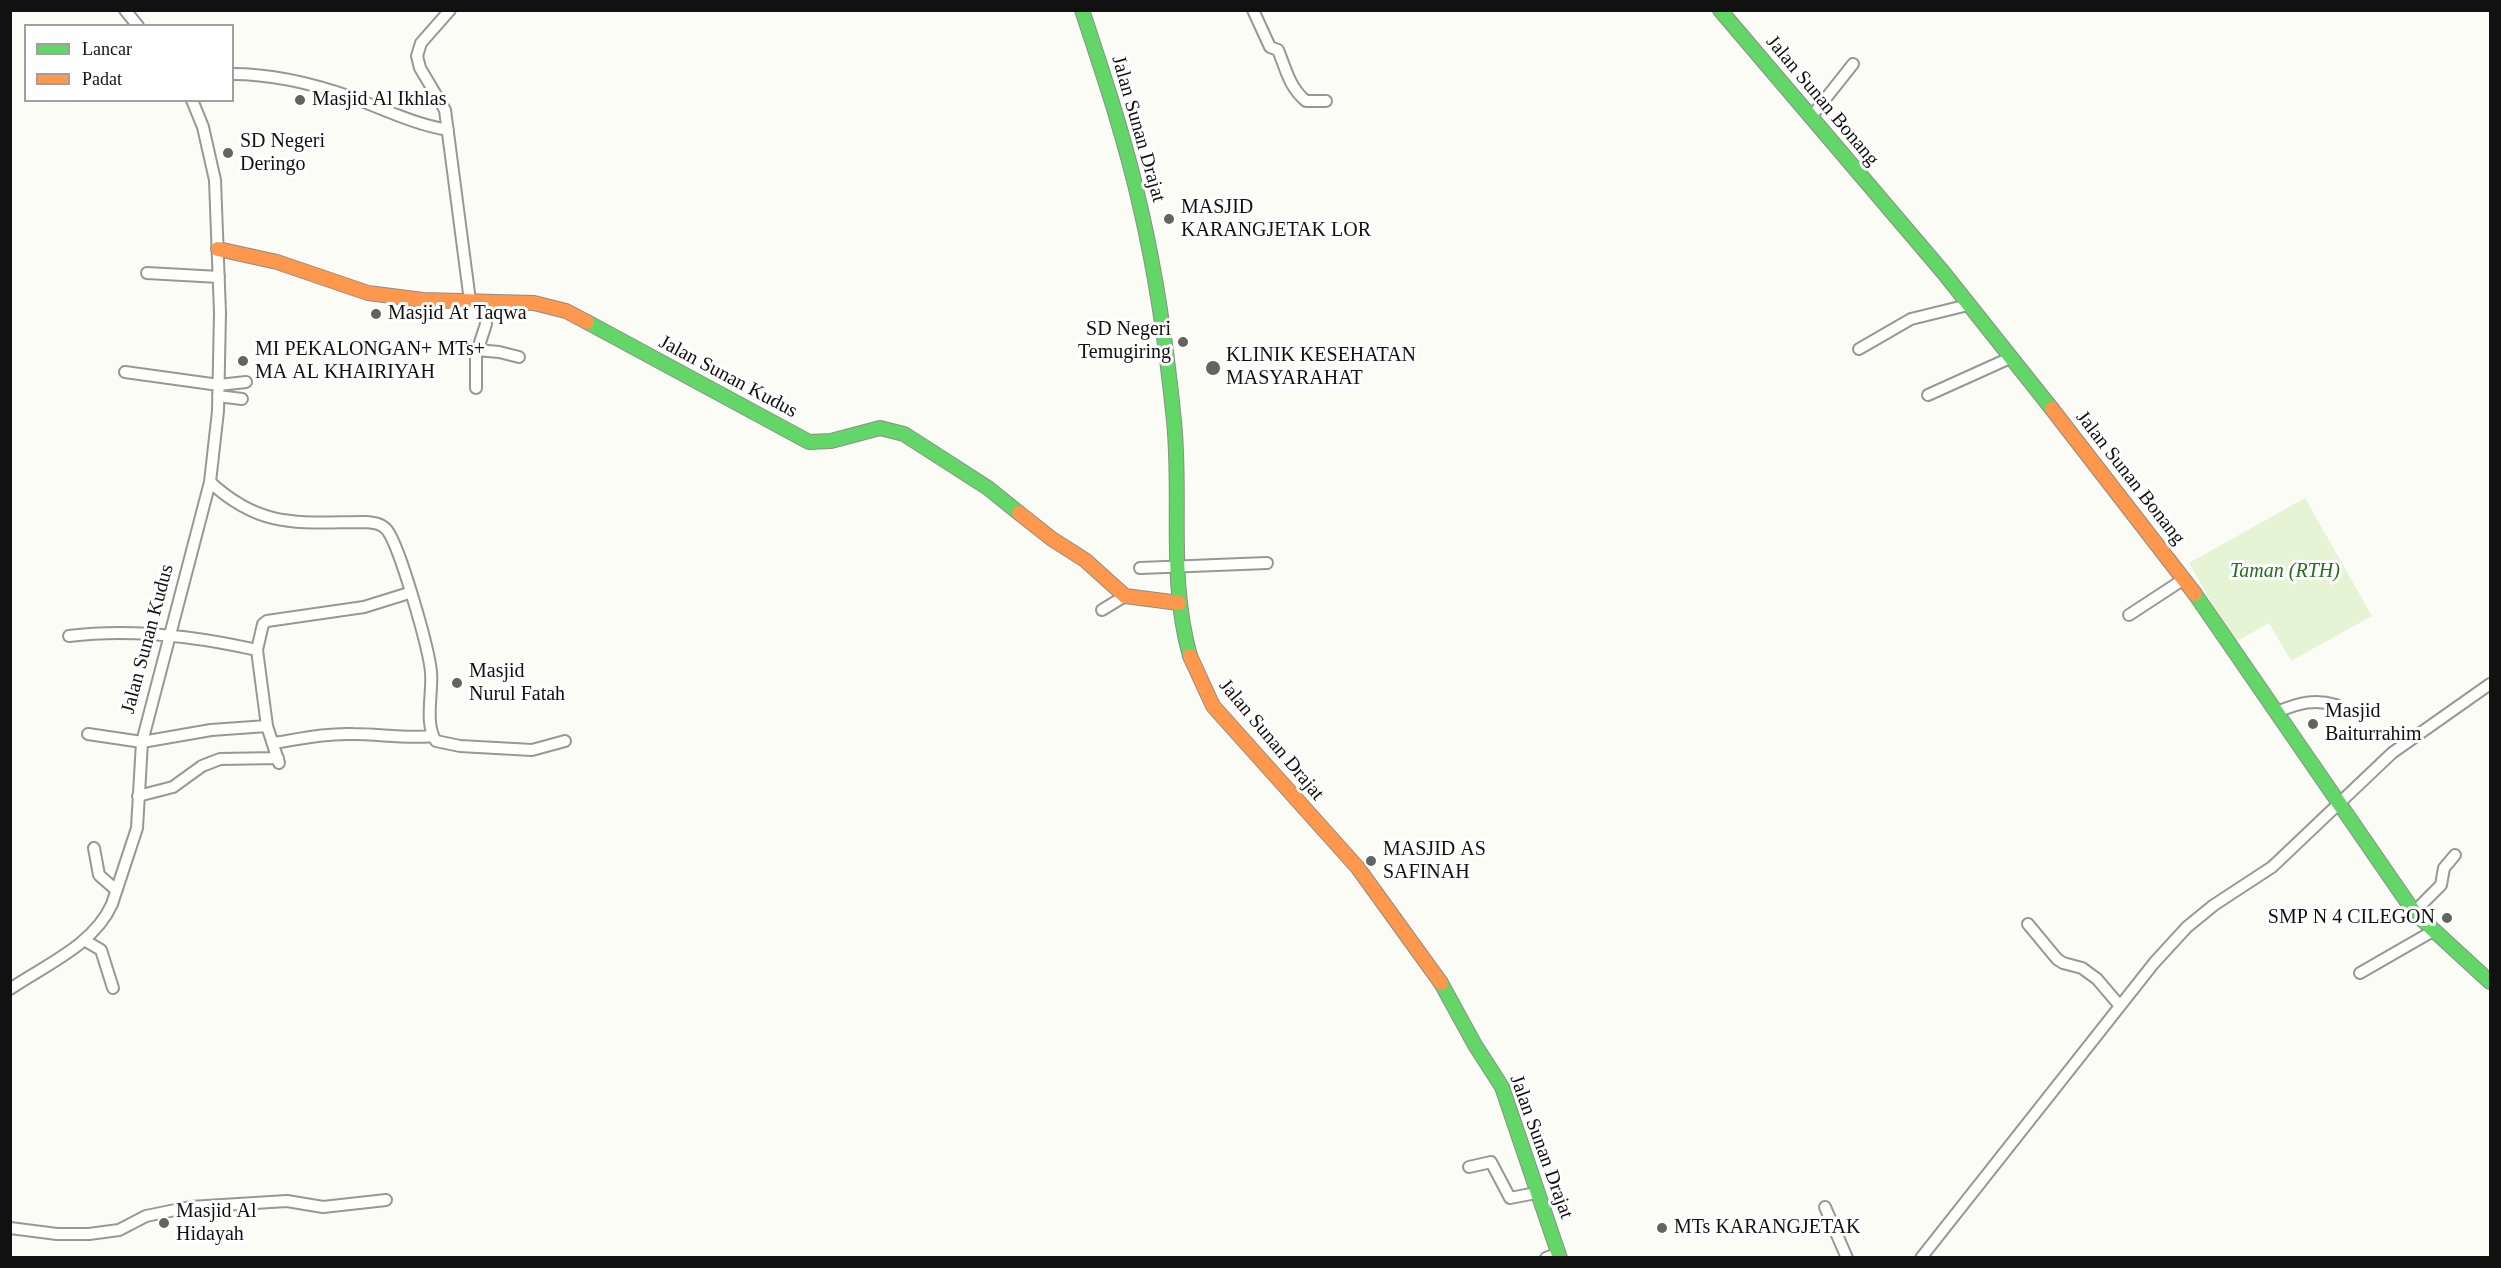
<!DOCTYPE html>
<html>
<head>
<meta charset="utf-8">
<style>
  body { margin:0 }
  #map { position:relative; width:2501px; height:1268px; overflow:hidden; background:#fcfcf7; font-family:"Times New Roman",serif }
  canvas { display:block }
  .frame { position:absolute; inset:0; border:12px solid #111; pointer-events:none }
  .legend { position:absolute; left:24px; top:24px; width:210px; height:78px; box-sizing:border-box; background:#fff; border:2px solid #a0a0a0; margin:0; padding:8px 10px; list-style:none; font-size:18px; color:#111 }
  .legend li { display:flex; align-items:center; gap:12px; height:30px }
  .legend b { width:30px; border:2px solid #a0a0a0 }
</style>
</head>
<body>
<div id="map">
<canvas width="2501" height="1268"></canvas>
<div class="frame"></div>
<ul class="legend">
<li><b style="height:8px;background:#63d668"></b>Lancar</li>
<li><b style="height:8px;background:#ff974d"></b>Padat</li>
</ul>
</div>
<script>
const context = document.querySelector('canvas').getContext('2d');
context.lineJoin = 'round';
function paint(path, color) { context.fillStyle = color; context.fill(path, 'evenodd'); }
function trace(path, color, width, dash) { context.strokeStyle = color; context.lineWidth = width; context.lineCap = dash ? 'butt' : 'round'; context.setLineDash(dash || []); context.stroke(path); }
function drawText(font, color, halo, rows, align = 'center') {
  context.font = font + ' "Times New Roman",serif'; context.lineWidth = 6; context.setLineDash([]); context.textBaseline = 'middle'; context.strokeStyle = halo; context.fillStyle = color; for (const [text, x, y, turn = 0] of rows) {
    context.save(); context.translate(x, y); context.rotate((+turn || 0) * Math.PI / 180); context.textAlign = isNaN(turn) ? turn : align; if (halo) context.strokeText(text, 0, 0); context.fillText(text, 0, 0); context.restore();
  }
}
const green = new Path2D(`
  M2305,498L2372,616L2291,661L2269,623L2234,643L2189,563Z`);
const street = new Path2D(`
  M125,10L138,26
  M450,10L421,43L417,56L420,68L445,110L470,301
  M1253,10L1270,47L1278,50C1286,69 1289,87 1306,101H1326
  M232,74C272,74 314,84 351,97C384,109 413,124 448,130
  M1811,117L1853,64
  M147,273L219,277
  M1859,349L1911,319L1968,305
  M477,350L499,352L519,357
  M125,372L219,385L246,382
  M476,388V355L486,324L484,302
  M1928,395L2010,358
  M218,396L242,399
  M210,482C262,530 300,522 366,522C374,523 381,523 387,530C400,547 429,649 431,672C433,692 424,724 436,741L460,746L532,750L565,741
  M1140,568L1267,563
  M1102,610L1125,596
  M2129,615L2184,579
  M69,636C132,628 195,636 257,650L267,726L279,763
  M257,650L263,624L267,621L364,607L409,593
  M2276,712C2298,704 2312,698 2336,705
  M88,734L142,742L211,730L267,726
  M274,743C300,739 326,733 353,734C380,734 406,739 433,736
  M138,796L173,787L202,766L220,759L278,758
  M94,848L99,875L116,890
  M2414,912L2441,885L2444,868L2455,855
  M2028,924L2057,959L2063,963L2082,968L2097,979L2120,1006
  M84,940L101,950L113,988
  M2360,973L2433,931
  M10,989C45,965 94,945 112,904L137,828L142,742L210,482L218,411L220,313L215,180L203,127L192,100
  M1469,1167L1491,1162L1510,1198L1536,1193
  M1825,1207L1847,1258
  M10,1228L57,1234H89L119,1230L146,1216L190,1207L287,1201L323,1207L386,1200
  M1546,1258L1559,1253
  M1921,1258L2154,963L2187,927L2214,905L2272,867L2392,753L2490,684`);
const fast = new Path2D(`
  M1082,10C1104,76 1126,142 1141,210C1157,279 1167,351 1174,421C1182,500 1168,578 1190,656
  M1720,10L1943,272L2052,409
  M587,322L809,442L831,441L880,428L904,434L988,488L1019,513
  M2195,594L2414,912L2490,982
  M1441,983L1475,1045L1502,1087L1560,1258`);
const slow = new Path2D(`
  M218,249L277,262L368,293L423,300L534,303L566,311L587,322
  M2052,409L2195,594
  M1019,513L1052,539L1085,560L1125,596L1179,603
  M1190,656L1213,706L1358,868L1441,983`);
const markers = [
  [300,100,6,"#636362"],
  [228,153,6,"#636362"],
  [1169,219,6,"#636362"],
  [376,314,6,"#636362"],
  [1183,342,6,"#636362"],
  [243,361,6,"#636362"],
  [1213,368,8,"#636362"],
  [457,683,6,"#636362"],
  [2313,724,6,"#636362"],
  [1371,861,6,"#636362"],
  [2447,918,6,"#636362"],
  [164,1223,6,"#636362"],
  [1662,1228,6,"#636362"]
];
const poiNames = [
  ["Masjid Al Ikhlas",312,100],
  ["SD Negeri",240,142],
  ["Deringo",240,165],
  ["MASJID",1181,208],
  ["KARANGJETAK LOR",1181,231],
  ["Masjid At Taqwa",388,314],
  ["SD Negeri",1171,330,"right"],
  ["Temugiring",1171,353,"right"],
  ["MI PEKALONGAN+ MTs+",255,350],
  ["MA AL KHAIRIYAH",255,373],
  ["KLINIK KESEHATAN",1226,356],
  ["MASYARAHAT",1226,379],
  ["Masjid",469,672],
  ["Nurul Fatah",469,695],
  ["Masjid",2325,712],
  ["Baiturrahim",2325,735],
  ["MASJID AS",1383,850],
  ["SAFINAH",1383,873],
  ["SMP N 4 CILEGON",2435,918,"right"],
  ["Masjid Al",176,1212],
  ["Hidayah",176,1235],
  ["MTs KARANGJETAK",1674,1228]
];
const streetNames = [
  ["Jalan Sunan Bonang",1822,101,50],
  ["Jalan Sunan Drajat",1138,129,74],
  ["Jalan Sunan Kudus",728,377,28],
  ["Jalan Sunan Bonang",2130,478,52],
  ["Jalan Sunan Kudus",148,639,-75],
  ["Jalan Sunan Drajat",1271,740,50],
  ["Jalan Sunan Drajat",1541,1147,70]
];
const parkNames = [
  ["Taman (RTH)",2285,572]
];
paint(green, '#e4f4d5');
trace(street, '#979795', 14);
trace(fast, '#8d8d8b', 16);
trace(slow, '#8d8d8b', 16);
trace(street, '#fffffe', 10);
trace(fast, '#63d668', 14);
trace(slow, '#ff974d', 14);
for (const [x, y, r, color] of markers) { const dot = new Path2D(); dot.arc(x, y, r, 0, 2 * Math.PI); context.fillStyle = color; context.fill(dot); trace(dot, '#fff', 2); }
drawText('20px', '#111', '#fff', poiNames, 'left');
drawText('20px', '#111', '#fff', streetNames);
drawText('italic 20px', '#256e1b', '#fff', parkNames);
</script>
</body>
</html>
